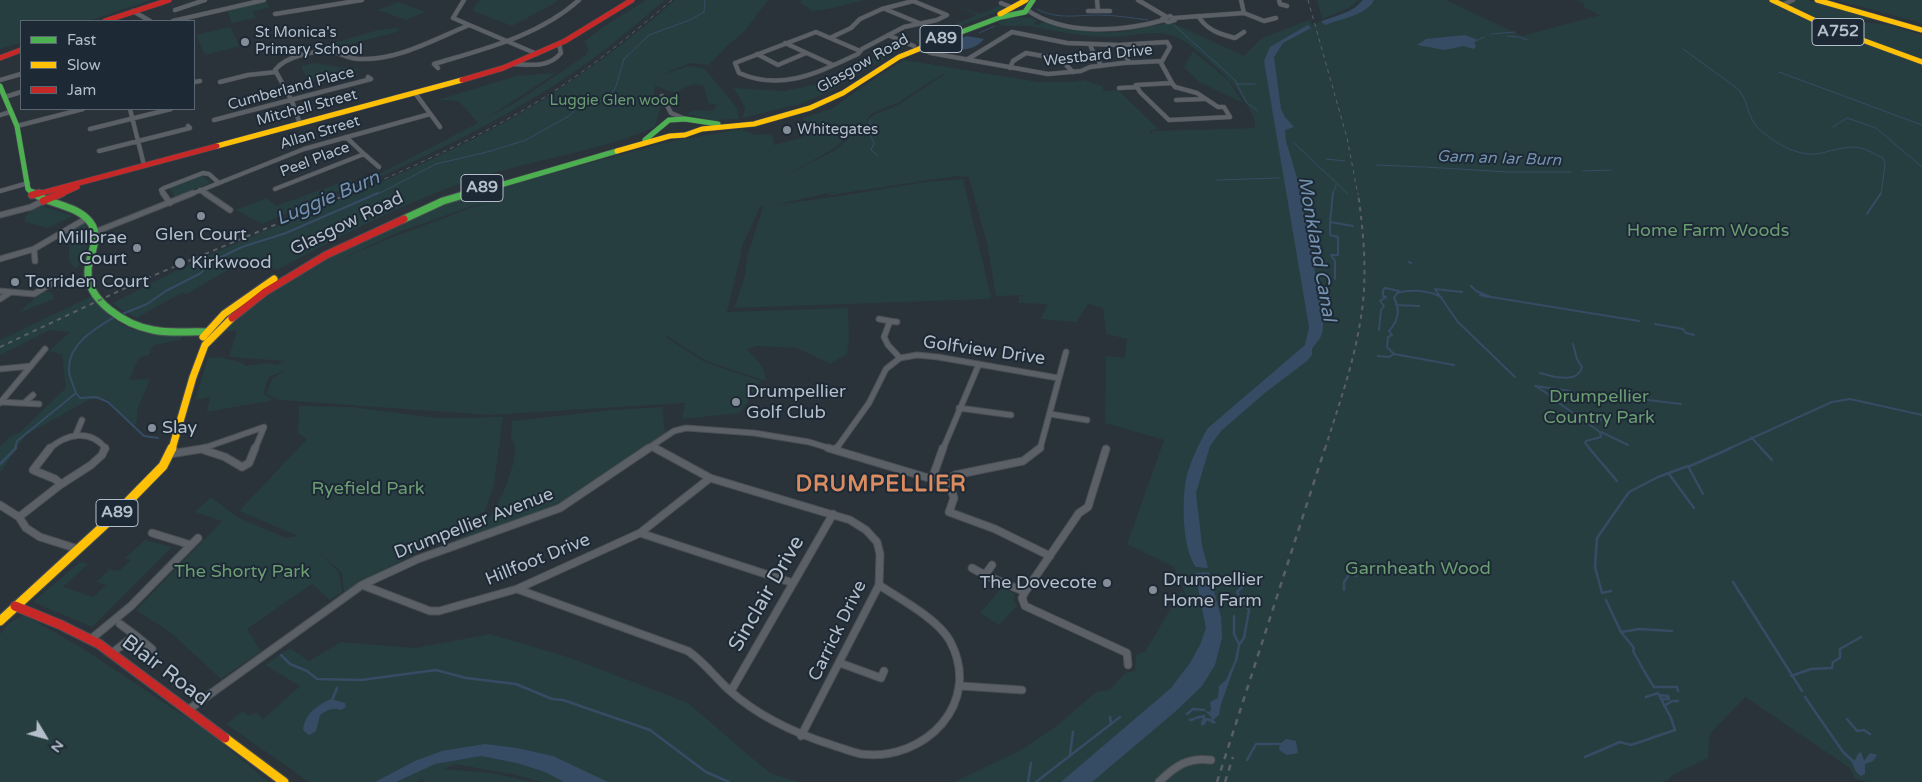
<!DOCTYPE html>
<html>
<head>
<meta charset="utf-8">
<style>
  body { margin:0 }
  #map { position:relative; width:1922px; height:782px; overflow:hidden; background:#2a323a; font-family:"Varela Round",sans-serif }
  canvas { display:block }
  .legend { position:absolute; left:20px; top:20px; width:175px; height:90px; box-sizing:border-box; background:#1d2935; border:1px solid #596571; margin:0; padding:6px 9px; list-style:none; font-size:15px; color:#b4bfcb }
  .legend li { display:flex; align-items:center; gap:10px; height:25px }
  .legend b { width:25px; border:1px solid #596571 }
  .north { position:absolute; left:20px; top:712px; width:50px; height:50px; -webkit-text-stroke:4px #1d2935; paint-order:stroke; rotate:127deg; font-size:14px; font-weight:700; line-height:20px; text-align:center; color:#b4bfcb }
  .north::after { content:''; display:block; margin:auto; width:18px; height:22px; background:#b4bfcb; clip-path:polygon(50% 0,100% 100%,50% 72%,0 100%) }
</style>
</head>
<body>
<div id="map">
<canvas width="1922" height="782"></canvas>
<ul class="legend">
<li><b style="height:6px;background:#4caf50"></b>Fast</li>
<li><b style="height:6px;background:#ffc107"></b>Slow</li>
<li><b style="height:6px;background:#c62828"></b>Jam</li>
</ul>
<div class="north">N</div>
</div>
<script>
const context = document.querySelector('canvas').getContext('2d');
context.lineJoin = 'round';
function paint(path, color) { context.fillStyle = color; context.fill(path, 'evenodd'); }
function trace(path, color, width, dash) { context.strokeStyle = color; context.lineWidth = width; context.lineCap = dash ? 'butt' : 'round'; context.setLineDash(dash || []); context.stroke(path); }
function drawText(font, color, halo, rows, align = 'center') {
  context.font = font + ' "Varela Round",sans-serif'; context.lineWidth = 4; context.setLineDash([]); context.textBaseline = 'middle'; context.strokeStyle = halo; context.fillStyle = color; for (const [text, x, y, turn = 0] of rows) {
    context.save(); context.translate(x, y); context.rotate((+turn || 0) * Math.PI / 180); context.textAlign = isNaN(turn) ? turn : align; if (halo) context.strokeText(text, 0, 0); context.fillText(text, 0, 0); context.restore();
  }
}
const green = new Path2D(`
  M0,0H151L88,21H21V43L0,49Z
  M482,0H557V2L512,26L473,11L477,2Z
  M646,0H665C624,35 583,69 537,96C470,137 397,170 325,201L323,200L364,182L478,123L459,101L440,100L441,99L516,76L556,73L487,118L518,101L586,55L588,51L585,41L603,27Z
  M675,0H768L745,31L726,47L709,65L690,63L659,76L689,66L704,68L737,108L739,119L712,120L687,114L694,110L712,111L717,105L708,103L704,86C693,82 685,86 676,93L655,86L654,95L661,105L655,127C598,152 536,159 477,178C407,201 342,235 277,270L248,258L187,294L181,293L137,318L123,311L113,303C139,290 164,276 190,264C285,220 384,185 477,137C548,101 615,53 675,0Z
  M801,0H865L829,9L813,11L801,3Z
  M943,0L980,14L1001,5L1004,8L1002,10L918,42L914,41L975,16L976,14Z
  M1317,0H1358L1349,8L1322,19Z
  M1361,0H1446L1522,36L1600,15L1585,8L1583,3L1577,0H1768L1845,35L1922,65V782H1868L1855,779L1850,768L1745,697L1710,734L1708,758L1671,776L1670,779L1662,782H954L1021,750L1058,725L1096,692L1110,690L1125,673L1135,671L1136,655L1145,652L1181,591L1189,603L1174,567L1127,544L1164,440L1105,423L1106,356L1125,358L1127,339L1106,334L1103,308L1088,304L1077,322L1040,319L1048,304L1019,303V296L1027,295L996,296L987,243L968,175L965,177L956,176L824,196L834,192L774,205L846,195L925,182L963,179L991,297L987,299L734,308L745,276L747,257L763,207H760L740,251L742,250L727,312L848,308L849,338L847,354L830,364L797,348L757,346L747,349L763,367L766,381L706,361L667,336L666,337L705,362L761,381L740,413L682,419L685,403L489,415L279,400L266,394L272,379L286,370L269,377L263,394L274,400L207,412L210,397L195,400L208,358L219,357L240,362L246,366L266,363L276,365L285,361L229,357L237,331H223C293,270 378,228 465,197L667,142L742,129L755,135L772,134L774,145L801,138L811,130L802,118L833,108L878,76L904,60L1039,82H1072L1084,80L1102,86L1104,91L1118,90L1158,129L1149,132L1151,134L1154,131L1255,128C1256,115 1244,102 1238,91C1229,77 1189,41 1174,36C1156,29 1133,36 1113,37C1085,37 1057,32 1030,26C1018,24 1008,29 997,23C1009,16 1024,15 1037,20L1034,24L1038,25L1043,22C1071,30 1100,35 1129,31C1143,28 1159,23 1175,24L1244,56L1262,38L1304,22L1310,20L1312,25L1355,8ZM943,74H945L898,105L873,115L837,149L787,175L833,149L866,121L871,114L899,102ZM499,201L473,207L388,239L334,262L401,231L473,206Z
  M1776,0H1808L1877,20L1811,17Z
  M1836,0H1922V24L1910,20Z
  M267,2L269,8L253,11L256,18L232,23L227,10Z
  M398,2L426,12L406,20L378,10Z
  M1823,22H1861L1889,25L1922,35V60Z
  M230,27L240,46L205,55L196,35Z
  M395,28L400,29L394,33L330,49V44L375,31Z
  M903,45L906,46L828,92L800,104L743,118L745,108L734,88L784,91L818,84Z
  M1193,51L1228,80L1243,103L1199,82L1184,67Z
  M315,63L352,69H364L309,82L301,66Z
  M202,175L210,183L175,197L169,188Z
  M350,179L356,184L262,224L236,210L267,198L276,206Z
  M42,206L73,216L48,228L25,222V217L32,209Z
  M80,223H86C86,240 90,258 75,269L69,261V239H62Z
  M42,292H51L54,299L18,313Z
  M92,296C99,304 106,313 114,319C132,334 160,336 183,336L180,340L154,345L149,355L139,358L129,380L150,379L137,410V421L134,429L107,399H90L26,435L0,473V446L10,437L20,432L66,388L62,355L49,351L70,332L50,330L0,355V340Z
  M299,406L351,407L436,418L503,417L494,484L485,511L447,531L419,551L344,592L342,573L314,548L339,572L342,592L330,600L312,584L247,629L261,651L221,679L171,633L136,610L222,521L195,512L211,497L237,517L286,538L298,536L239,511L307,439L298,433Z
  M662,407L665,433L560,503L497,529L445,545L482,527L495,509L506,486L513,464L515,447L511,437L512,421L612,410Z
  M145,540L172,547L92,627L33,602L80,562L88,564L63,587L93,597L106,585L96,582L110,569L119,571L131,560L125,558Z
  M1002,587L1015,594L1014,600L1017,606L999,625L980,613Z
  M24,615L82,648L204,729L269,782H0V634L9,623Z
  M490,634L571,658L688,703L770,773L798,782H541L516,775L455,764L444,769L493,773L532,782H423V779L416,782H309L226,724L243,711L249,716L256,712L263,719L300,686L265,665L290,648L309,661L341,642L415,648Z`);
const water = new Path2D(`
  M1363,0H1374C1367,15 1340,19 1325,25L1321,21C1336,16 1353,13 1363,0Z
  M1308,25L1311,28L1283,43L1274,57L1281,109L1285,117L1294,127L1285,130L1286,141L1298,181L1323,315C1323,336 1324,333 1312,349V355L1307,361L1266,392L1221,431L1210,446L1196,493L1202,545L1208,568L1196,567C1182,548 1182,502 1186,479C1190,462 1199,443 1208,428L1305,345L1309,327L1264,61L1270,47Z
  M1465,35L1478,40L1474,43L1476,46L1474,49L1463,46L1445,50L1417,45L1426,39Z
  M967,36L984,39C975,50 958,53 946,46L948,43Z
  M1209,572L1221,617L1222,638L1215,665L1202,686L1176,711L1092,782H1061L1171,688L1190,663L1200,645L1206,628L1195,573Z
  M1235,660H1237L1221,704L1219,715L1213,720L1216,722L1214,724L1209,721L1212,718L1204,710L1209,712L1211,710L1210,702L1218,698L1219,686L1226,680Z
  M331,699L345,703L346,707L341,710C333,707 327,710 320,715L316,731L309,735L303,730C305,714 317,705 331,699Z
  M1286,739L1296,741L1298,753L1287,755L1279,750L1280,744Z
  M485,744L517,748L553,756L608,782H564L545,772L517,763L481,756L435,764L396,782H375L415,761L442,751Z
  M1861,752L1864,761L1870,753L1877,755L1873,761L1865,764V774L1861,776L1856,772L1851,760L1854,762L1858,754Z`);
const streamFar2 = new Path2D(`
  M1037,9C1057,20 1076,15 1098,15C1115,15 1131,18 1148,20
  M1174,25L1235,80L1246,102L1258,111
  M979,33L995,26
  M1491,34L1515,32
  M1507,36L1517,37
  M1519,37L1527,40
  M1478,40L1484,37
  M1683,49L1738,89
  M1779,72L1922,125
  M1237,84H1255
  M1739,90C1748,101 1748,118 1758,128C1772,141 1795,156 1816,154C1828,152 1842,147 1854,147C1864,147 1874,154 1883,158L1885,164L1881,195
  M870,120L871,137L874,143L871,150L878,156
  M1833,127L1847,118L1876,128L1922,167
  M1294,143L1348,194
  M1326,159L1345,161
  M1377,165L1423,167
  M1425,167L1508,172H1571
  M1583,171L1611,170
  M1217,180L1279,178
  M376,195L436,164L491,151L526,140L569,116L577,108L592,105L611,95L616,86L624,59L649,35L690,20L704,12L705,0
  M1332,195L1336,185`);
const streamFar1 = new Path2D(`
  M1333,193L1330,222L1353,226
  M1867,214L1881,193
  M1330,222V235L1338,237V255H1331L1335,261V279
  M1409,262L1411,263
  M1471,286L1476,291
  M1435,289L1458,322L1515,377
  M1435,289L1462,292
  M1476,291L1491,297L1639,321
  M1480,295L1488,297
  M1396,305L1419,306
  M120,315L147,304L166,291L201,273L209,263L242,247L286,233L378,193
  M1655,324L1683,329L1686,333L1694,335
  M1379,330L1381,310L1384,306L1380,301L1386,297L1383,296V290L1385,288L1399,291
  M1394,354L1454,365
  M1378,356L1389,357L1394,354L1387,347L1388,337L1392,335L1389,331C1398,321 1401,310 1394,298L1397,293C1410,289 1431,290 1442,298
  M1540,373L1555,377
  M1555,377C1567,378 1578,380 1582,367L1577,359L1573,344
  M1535,386L1570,391
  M1537,387L1548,394
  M76,393L80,398L96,397L108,402L144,436L158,438
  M1598,394L1681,404
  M1607,395L1615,402
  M1549,396L1600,432L1601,437L1586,441L1585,443L1590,449
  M1590,424H1597L1603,417L1611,420
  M1601,432L1628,445
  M1751,437L1762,449
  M15,449L17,441L76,393C74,386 69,378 69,370C68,343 96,328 116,316
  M1728,449L1832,402L1850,399L1922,415`);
const stream = new Path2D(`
  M1589,448L1617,481
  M1761,448L1772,460
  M0,464L16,448
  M1688,467L1731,448
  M1669,474L1694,508
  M1241,576L1239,580L1241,588
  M1733,582L1802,691
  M1344,590V582L1350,573L1356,576
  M1611,591L1602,593L1595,567L1597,538L1629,492L1658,477L1688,466L1703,494
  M1606,600L1621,632L1634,648L1633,651L1643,669
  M1244,604L1237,592L1253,577
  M1234,616V634L1239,644
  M1622,632L1639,629L1672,631
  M281,655L290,664L307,671L317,679L361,680L436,670L466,678L516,684L552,699L563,700L650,730L706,772L729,782
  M1236,661L1239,645L1244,638L1249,610L1246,606
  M1644,671L1654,687H1677L1678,691
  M1791,676L1811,669L1832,668L1833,662L1840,658V649L1861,637
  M1659,695L1668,696L1669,699H1661
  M1805,697L1843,752L1854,762
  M332,700L337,688
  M1664,706L1672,701H1678
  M1187,714L1193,709L1204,710
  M1110,717L1111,724
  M1196,718L1204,716L1202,724H1204L1206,719L1210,720
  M1847,719L1857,731L1864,730L1870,734
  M1190,720L1194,719
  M1070,754L1073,732
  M1585,757L1620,742L1631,745L1675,730L1671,718L1658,693L1646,697
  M1247,760L1256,744H1280
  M1028,782L1031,763
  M1036,782L1120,717`);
const streetFar2 = new Path2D(`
  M464,0L453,18L537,54
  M1097,0L1098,11
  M1138,0L1165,16
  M1279,0L1280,4L1287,6
  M913,1L947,15L937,20L904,27L862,49L858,54C819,72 782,92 739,73L735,63L816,32L830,38L851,28L860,19L882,9Z
  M1001,3L1011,7
  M1782,5L1793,0
  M885,9L919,23
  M175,10L205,0
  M1027,10C1065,36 1121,32 1164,20
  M133,11L150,21
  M1088,11H1110
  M1244,13L1264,21L1276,18
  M275,14L362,0
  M1170,16L1175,20L1168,22L1162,19Z
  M1198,16C1207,30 1219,34 1235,38L1244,32
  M1174,18L1244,13L1241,0
  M173,21L264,0
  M888,35L914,46
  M830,38L860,51
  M785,43L833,65
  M1090,44L1094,55
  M919,48L931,53L1048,74L1081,71L1090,67L1123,63L1162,61
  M757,54L778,65L806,53
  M1125,55L1129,62
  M968,59L1012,32L1067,43L1119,45L1167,42L1170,47L1161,63L1172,83
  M1098,59L1101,66
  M513,64C530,65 549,68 561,53L559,44
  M438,68L434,64C484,49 539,36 579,0
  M1010,68L1013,61L1026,53L1060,59L1073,72
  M0,80L21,74
  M194,82L200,81
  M220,82L248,75L276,72
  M1172,83L1175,87L1197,93L1218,107H1224L1230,117L1169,120L1140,92L1136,85Z
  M1119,88L1137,87
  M415,93L440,127
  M662,96L671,113L683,118
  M5,97L21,92
  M1176,100L1205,99
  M130,109L144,165
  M0,115L10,112
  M214,120L371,79L368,77
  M300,124L292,101L275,70C286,56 315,50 332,52C341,53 349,59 359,59C397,61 435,39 469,25
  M17,126L83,109
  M90,129L171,109
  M99,151L190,128L188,126
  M364,154L379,167
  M275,189L364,154L346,137
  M200,190L207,195
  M0,191L28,183
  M164,195L161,190L164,188L203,173L209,174L219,183
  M189,195L304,149L430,114`);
const streetFar1 = new Path2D(`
  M163,193L170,203
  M205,193L230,210
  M0,215L31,207L43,201
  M95,232L193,193
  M34,249L35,261
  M0,259L34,249L87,218
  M0,291L11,292
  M0,299L11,292L34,294L54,282
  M879,319L890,321
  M897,322L890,321L884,337L888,345L900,358
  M0,369L31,366
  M0,402L39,404
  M0,403L45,349
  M24,403L33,395
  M959,408L1011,415
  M1050,414L1087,420
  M76,434L82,420
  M652,446L657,449
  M49,449C66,434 90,428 106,449
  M201,449L264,427L255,449
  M647,449L674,431L686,428L754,433L809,442L832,449
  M836,449L869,403L886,369L900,358L917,355L938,357L1058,378
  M943,449L979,364
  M1040,449L1066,352`);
const street = new Path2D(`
  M50,448L33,470L55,479L61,484
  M655,448L710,478L850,520L866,530L877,542L880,554L879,585L801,736
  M828,448L932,479L948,480L955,475L1023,461L1040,448
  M201,449L225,457L242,467L249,463L255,448
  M201,449L205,448
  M835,450L837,448
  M170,454L201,449
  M932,479L943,448
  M948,480L954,498L949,512L995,529L1050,556
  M0,505L19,517L26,528L40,537L78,549
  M19,517L60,485L91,465L102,455L105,448
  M640,533L793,583
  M191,545L198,538
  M972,568C989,578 1007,584 1025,592L1079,513L1088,507L1106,449
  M985,575L992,565
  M362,585L430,611H439L517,589L640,533L710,478
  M517,589L688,651C704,662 715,677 729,690C759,717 794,733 832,745C842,748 851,752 861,754C925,762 983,703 950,641C938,619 900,599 879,585
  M1025,592L1022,598L1025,606L1127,653L1128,665
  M120,624L135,635
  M91,639L131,606L191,545L152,533
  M112,653L135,635L152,649
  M840,663L881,678L884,671
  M961,686L1022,690
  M731,691L833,514
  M188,710L362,585L418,559L560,508L649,448
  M1159,782C1175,766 1188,757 1211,760`);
const fastFar1 = new Path2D(`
  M956,34L1001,17L1025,12L1033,0
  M0,86L17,126L28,189L35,195
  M645,140L669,120L685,119L718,124
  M466,195L617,151`);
const fast = new Path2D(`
  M33,193C50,205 77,205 90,222C102,237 89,254 88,270C86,301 126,325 153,330C170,334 189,331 206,332
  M404,219L443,201L470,193`);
const slowFar2 = new Path2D(`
  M1772,0L1835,30L1922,62
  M1817,0L1922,30
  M1000,14L1026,0
  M217,146L462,80
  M617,151L670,136L685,135L702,129L754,124L810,108L843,93L899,57L956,34`);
const slowFar1 = new Path2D(`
  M203,337L224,314L274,279
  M172,449L193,377L205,345L232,318`);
const slow = new Path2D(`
  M0,621L110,520L163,466L172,448
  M225,738L284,782`);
const jamFar2 = new Path2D(`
  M105,21L169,0
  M0,58L21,50
  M462,80L503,68L565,41L632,0
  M34,195L217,146
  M59,195L77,187`);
const jamFar1 = new Path2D(`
  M32,195L39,193
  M43,201L62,193
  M232,318L265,292L326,255L404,219`);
const jam = new Path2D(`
  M15,606L61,625L99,644L225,738`);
const railFar2 = new Path2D(`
  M1308,0L1347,138L1358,195
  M348,195C416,165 485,135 548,95C592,67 632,34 672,0`);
const railFar1 = new Path2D(`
  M0,347L138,282L351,193
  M1325,449C1338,407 1353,366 1360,323C1368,280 1364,236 1358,193`);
const rail = new Path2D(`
  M1217,782L1325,448
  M1225,782L1233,757`);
const markers = [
  [245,42,5,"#848e98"],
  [787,130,5,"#848e98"],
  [201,216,5,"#848e98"],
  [137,248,5,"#848e98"],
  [180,263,6,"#848e98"],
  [15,282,5,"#848e98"],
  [736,402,5,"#848e98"],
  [152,428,5,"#848e98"],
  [1107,583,5,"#848e98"],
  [1153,590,5,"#848e98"]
];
const farPoinames = [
  ["St Monica's",255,33],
  ["Primary School",255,50],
  ["Whitegates",797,130]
];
const farStreetnames = [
  ["Westbard Drive",1098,56,-6],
  ["Glasgow Road",863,64,-30],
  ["Cumberland Place",291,89,-15],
  ["Mitchell Street",307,108,-15],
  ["Allan Street",320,133,-17],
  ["Peel Place",315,160,-21]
];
const farParknames = [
  ["Luggie Glen wood",614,101]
];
const shields = [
  [1838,32,52],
  [941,39,42],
  [482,188,42],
  [117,513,42]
];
const shieldNames = [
  ["A752",1838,32],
  ["A89",941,39],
  ["A89",482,188],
  ["A89",117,513]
];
const farWaternames = [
  ["Garn an Iar Burn",1499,159,2]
];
const streetNames = [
  ["Glasgow Road",347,224,-26],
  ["Golfview Drive",984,351,8],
  ["Drumpellier Avenue",474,524,-21],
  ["Hillfoot Drive",538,560,-22],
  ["Carrick Drive",838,631,-64]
];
const parkNames = [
  ["Home Farm Woods",1708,231],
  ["Drumpellier",1599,397],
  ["Country Park",1599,418],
  ["Ryefield Park",368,489],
  ["Garnheath Wood",1418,569],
  ["The Shorty Park",242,572]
];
const poiNames = [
  ["Glen Court",201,235,"center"],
  ["Millbrae",127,238,"right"],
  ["Court",127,259,"right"],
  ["Kirkwood",191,263],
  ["Torriden Court",25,282],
  ["Drumpellier",746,392],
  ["Golf Club",746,413],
  ["Slay",162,428],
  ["Drumpellier",1163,580],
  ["Home Farm",1163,601],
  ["The Dovecote",1097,583,"right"]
];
const waterNames = [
  ["Luggie Burn",328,199,-23],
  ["Monkland Canal",1316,249,80]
];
const nearStreetnames = [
  ["Sinclair Drive",767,594,-60],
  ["Blair Road",165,671,37]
];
const districtNames = [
  ["DRUMPELLIER",881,485]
];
paint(green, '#273e40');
paint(water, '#364c64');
trace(streamFar2, '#364c64', 1);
trace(streamFar1, '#364c64', 2);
trace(stream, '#364c64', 2.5);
trace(streetFar2, '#494e54', 5);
trace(streetFar1, '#494e54', 7);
trace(street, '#494e54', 9);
trace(fastFar1, '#494e54', 6);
trace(fast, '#494e54', 9);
trace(slowFar2, '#494e54', 6);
trace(slowFar1, '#494e54', 9);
trace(slow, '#494e54', 11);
trace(jamFar2, '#494e54', 6);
trace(jamFar1, '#494e54', 9);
trace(jam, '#494e54', 11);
trace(streetFar2, '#5b6067', 4);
trace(streetFar1, '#5b6067', 5);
trace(street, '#5b6067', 7);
trace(fastFar1, '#4caf50', 5);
trace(fast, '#4caf50', 7);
trace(slowFar2, '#ffc107', 5);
trace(slowFar1, '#ffc107', 7);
trace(slow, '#ffc107', 9);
trace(jamFar2, '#c62828', 5);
trace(jamFar1, '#c62828', 7);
trace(jam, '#c62828', 9);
trace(railFar2, '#595f66', 1, [4, 4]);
trace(railFar1, '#595f66', 2, [4.5, 4.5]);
trace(rail, '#595f66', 2.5, [6, 6]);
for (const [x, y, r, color] of markers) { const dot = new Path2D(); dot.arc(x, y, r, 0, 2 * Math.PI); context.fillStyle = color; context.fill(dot); trace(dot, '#1d2935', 2); }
drawText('15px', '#b4bfcb', '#1d2935', farPoinames, 'left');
drawText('15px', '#b4bfcb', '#1d2935', farStreetnames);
drawText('15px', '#6a9d72', '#1d2935', farParknames);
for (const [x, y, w] of shields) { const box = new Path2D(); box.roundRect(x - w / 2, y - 13.5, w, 27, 4); context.fillStyle = '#1d2935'; context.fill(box); trace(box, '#b4bfcb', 1); }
drawText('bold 16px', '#b4bfcb', null, shieldNames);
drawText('italic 16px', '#7391af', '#1d2935', farWaternames);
drawText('18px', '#b4bfcb', '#1d2935', streetNames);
drawText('18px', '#6a9d72', '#1d2935', parkNames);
drawText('18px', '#b4bfcb', '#1d2935', poiNames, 'left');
drawText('italic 19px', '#7391af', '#1d2935', waterNames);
drawText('21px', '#b4bfcb', '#1d2935', nearStreetnames);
context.letterSpacing = '1px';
drawText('bold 22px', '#da8c60', '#1d2935', districtNames);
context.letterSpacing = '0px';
</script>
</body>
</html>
